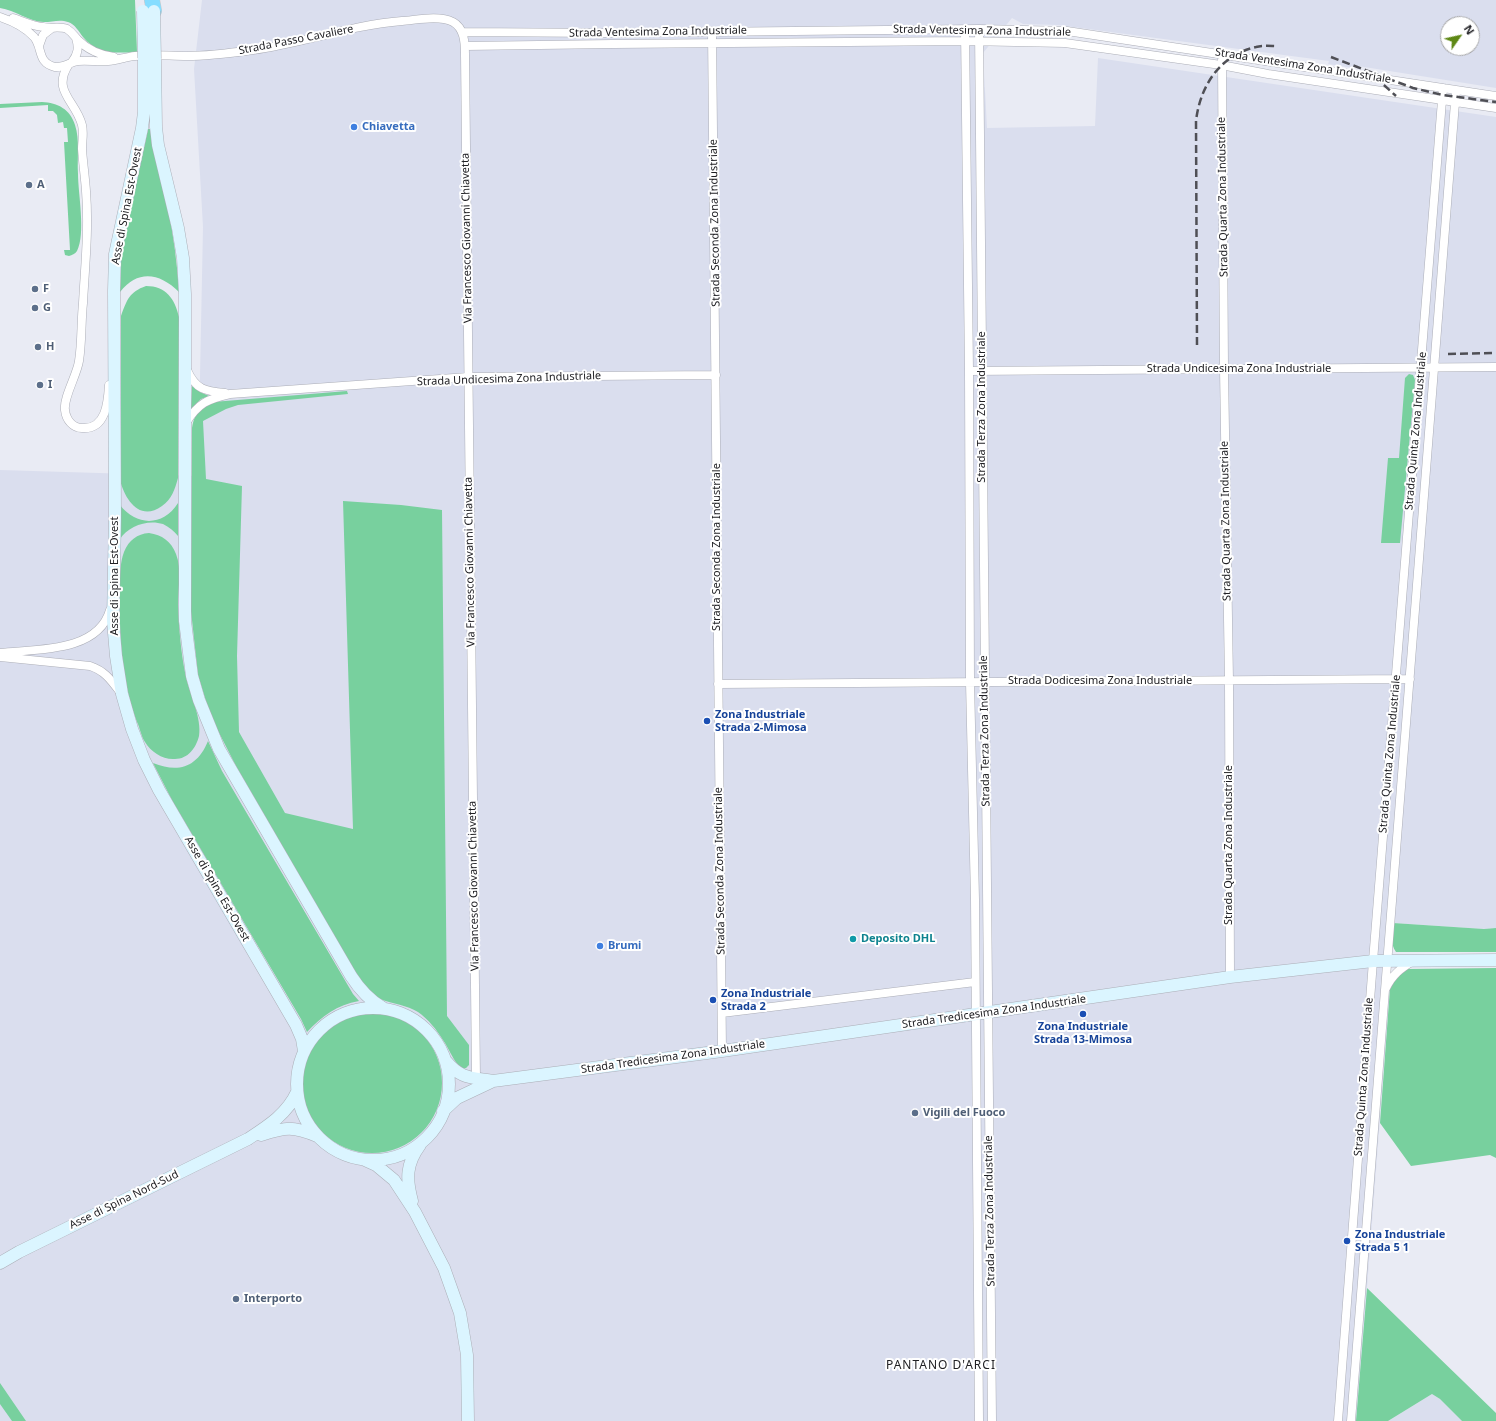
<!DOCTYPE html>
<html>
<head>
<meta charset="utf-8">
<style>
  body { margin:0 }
  #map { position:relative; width:1496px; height:1421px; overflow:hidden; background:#e9ebf4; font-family:"Noto Sans",sans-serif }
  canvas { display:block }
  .north { position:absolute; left:1440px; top:16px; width:40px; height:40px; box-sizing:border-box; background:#fff; border:1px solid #a6a6a7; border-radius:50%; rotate:56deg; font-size:11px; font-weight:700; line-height:16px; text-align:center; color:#202024 }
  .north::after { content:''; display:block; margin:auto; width:14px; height:18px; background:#5e8815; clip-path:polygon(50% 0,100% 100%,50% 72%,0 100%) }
</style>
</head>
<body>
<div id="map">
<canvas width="1496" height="1421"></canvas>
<div class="north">N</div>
</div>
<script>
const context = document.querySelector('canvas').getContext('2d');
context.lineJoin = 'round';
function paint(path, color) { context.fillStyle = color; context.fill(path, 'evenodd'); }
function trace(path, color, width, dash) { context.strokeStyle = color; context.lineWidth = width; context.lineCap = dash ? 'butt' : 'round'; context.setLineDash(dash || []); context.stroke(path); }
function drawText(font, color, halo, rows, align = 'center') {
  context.font = font + ' "Noto Sans",sans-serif'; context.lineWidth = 4; context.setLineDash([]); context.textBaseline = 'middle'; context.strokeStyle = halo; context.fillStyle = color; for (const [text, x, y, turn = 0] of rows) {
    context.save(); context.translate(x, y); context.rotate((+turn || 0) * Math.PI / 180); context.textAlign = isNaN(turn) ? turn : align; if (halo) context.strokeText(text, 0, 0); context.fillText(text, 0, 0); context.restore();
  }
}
const built = new Path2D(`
  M202,0H1496V88L1358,66L1353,68L1328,64L1329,61L1058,25L1023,24L1012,18L983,53L987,128L1095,126L1098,58L1496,117V928L1484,929L1393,923L1390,988L1367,1288L1356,1421H0V470L198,476L203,227L194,69ZM1448,24H1472V48H1448Z
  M1432,1394L1440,1399L1462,1421H1388Z`);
const green = new Path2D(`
  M0,0H135L137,52C116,53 98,55 83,37C79,32 75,24 68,22C60,19 52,22 44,22C29,22 15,10 0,8Z
  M42,102C58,103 70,109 75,125C80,140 77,158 78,174C78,193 86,234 77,251C75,254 72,255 69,256L65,255L64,250H70L64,142H68L67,128H64L63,122L58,123L57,115L53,111H48V105L0,108V104Z
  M148,129H151C163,183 176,236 179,292C160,273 138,269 120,292L121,255Z
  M146,286C166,286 175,299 179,317L178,478C175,489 172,499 162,506C140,522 125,500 120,480C117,468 120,445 120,432C121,393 121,355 121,316C127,300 129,292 146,286Z
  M1409,374L1413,375L1415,380L1400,543H1381L1388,458H1399L1405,378Z
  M192,386L200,392L209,396L201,399L191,409Z
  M347,391L348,394L238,405L226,409L203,421L206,479L242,486L237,656L239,732L285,813L353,829L343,501L401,505L442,510L447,1016L469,1045V1065L466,1068L462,1069C453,1061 450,1050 443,1040C437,1030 428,1019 418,1012C407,1005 393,1004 380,999C371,995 364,985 358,977L236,766L212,719L205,698L198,675L191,611L192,428C195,411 200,410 213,402Z
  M178,503V536C174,531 169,527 163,524C148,519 128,526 120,539V505C136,526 163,527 178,503Z
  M149,533C162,535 171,541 176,554C182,569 178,589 178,605C179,629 181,654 186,677C190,694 202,719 199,736C196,748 188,759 175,759C163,760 151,752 145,742C141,736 140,728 137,722C121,680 119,632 120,588C120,576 120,562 124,552C129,540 137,534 149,533Z
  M208,741L222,771L353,994L359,1001C337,1005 322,1016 307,1032L301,1019L173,802L153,763C178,773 197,768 208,741Z
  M1393,923L1484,929L1496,928V952H1396C1390,944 1392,933 1393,923Z
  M1496,968V1158L1490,1155L1411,1166L1380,1123L1390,988L1395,979L1407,969Z
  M302 1083a70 70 0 1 1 140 0a70 70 0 1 1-140 0Z
  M1367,1288L1496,1413V1421H1462L1440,1399L1432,1394L1388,1421H1356Z
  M0,1383L26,1421H12L0,1404Z`);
const minor = new Path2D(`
  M0,17C12,21 25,27 34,37C43,48 37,63 55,67C64,68 70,62 78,61C88,60 98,62 108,61C117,60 126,57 135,56C152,54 170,56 187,56C209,56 231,53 253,50C303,43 351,25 402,21C417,20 438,15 453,22C464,28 465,42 465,54L476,1078
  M13,18C22,21 32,26 43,27C51,29 60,26 67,29C72,32 74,36 78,40C88,50 100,55 114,57
  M965,29L969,371L970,682L975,899L979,1421
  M979,29L992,1421
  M712,31L722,1051
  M463,32L608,33L979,29L1067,31L1496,96
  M39,46L43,35L52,28
  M465,46L613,44L965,41L1065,43L1221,65L1268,74L1496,108
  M1222,60L1224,369L1229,681L1230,977
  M72,62C78,54 79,48 76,38
  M69,64C51,91 76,101 82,125C84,133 82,141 82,149C83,163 85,177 86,191C89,229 85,266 83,303C81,322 82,342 79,361C77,375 63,398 65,410C66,420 73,428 82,428C106,430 108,402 109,385
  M187,370C196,390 205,391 225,393
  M969,371L1496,367
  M186,423C198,403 208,399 230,394L468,377L716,375
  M0,653C35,649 98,653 110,610
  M0,657L90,666C105,671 111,680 120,692
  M718,684L1410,679
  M1386,988C1392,975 1401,968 1413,961
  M722,1013L975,982
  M1338,1421L1373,961L1443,88
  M1351,1421L1456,90`);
const secondary = new Path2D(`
  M144,58V112L142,128L115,254L114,291L115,518L113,621L116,656L122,694L132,729L144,760L159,790L296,1025L302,1039L304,1051
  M155,59L156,127L158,145L178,228L183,258L185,294V621L192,676L199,700L219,749L351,976C360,990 369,1000 383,1008
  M297 1084a76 76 0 1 1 152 0a76 76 0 1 1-152 0Z
  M445,1060C461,1079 469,1077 493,1081
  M443,1111L457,1098L493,1081L722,1051L1230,977L1373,961L1496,960
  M261,1135C286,1127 293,1126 317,1136
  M365,1160L376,1165L394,1180L415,1212L444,1268L460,1313L467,1355L468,1421
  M412,1201C406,1179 406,1164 420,1145
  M0,1263L19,1252L248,1139C268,1126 287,1114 297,1092`);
const motorway = new Path2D(`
  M152,0L154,11`);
const rail = new Path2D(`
  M1331,57L1413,88L1443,95L1496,102
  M1375,77L1396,96
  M1197,345L1196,121C1200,86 1220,55 1256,47C1263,45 1271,46 1278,46
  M1448,354L1496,353`);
const secondaryBridge = new Path2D(`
  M143,11L144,58
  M154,11L155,59`);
const markers = [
  [354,127,4,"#3f7fe0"],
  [29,185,4,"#5c6f8a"],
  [35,289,4,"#5c6f8a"],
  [35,308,4,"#5c6f8a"],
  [38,347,4,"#5c6f8a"],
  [40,385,4,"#5c6f8a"],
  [707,721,4,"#1a4fb4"],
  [853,939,4,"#0f9aa8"],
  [600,946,4,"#3f7fe0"],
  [713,1000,4,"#1a4fb4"],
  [1083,1014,4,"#1a4fb4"],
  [915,1113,4,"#5c6f8a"],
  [1347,1241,4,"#1a4fb4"],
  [236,1299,4,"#5c6f8a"]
];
const streetNames = [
  ["Strada Ventesima Zona Industriale",982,31,1],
  ["Strada Ventesima Zona Industriale",658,32,-1],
  ["Strada Passo Cavaliere",296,40,-11],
  ["Strada Ventesima Zona Industriale",1303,66,9],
  ["Strada Quarta Zona Industriale",1223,197,-91],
  ["Asse di Spina Est-Ovest",127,206,-79],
  ["Strada Seconda Zona Industriale",715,223,-91],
  ["Via Francesco Giovanni Chiavetta",467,238,-91],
  ["Strada Undicesima Zona Industriale",1239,369],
  ["Strada Undicesima Zona Industriale",509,379,-2],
  ["Strada Terza Zona Industriale",982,407,-90],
  ["Strada Quinta Zona Industriale",1416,431,-85],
  ["Strada Quarta Zona Industriale",1226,521,-91],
  ["Strada Seconda Zona Industriale",717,547,-90],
  ["Via Francesco Giovanni Chiavetta",470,562,-91],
  ["Asse di Spina Est-Ovest",115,576,-90],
  ["Strada Dodicesima Zona Industriale",1100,681],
  ["Strada Terza Zona Industriale",985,731,-91],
  ["Strada Quinta Zona Industriale",1390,754,-85],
  ["Strada Quarta Zona Industriale",1229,845,-90],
  ["Strada Seconda Zona Industriale",720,871,-91],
  ["Via Francesco Giovanni Chiavetta",474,886,-91],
  ["Asse di Spina Est-Ovest",217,889,60],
  ["Strada Tredicesima Zona Industriale",994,1012,-8],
  ["Strada Tredicesima Zona Industriale",673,1057,-8],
  ["Strada Quinta Zona Industriale",1364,1077,-86],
  ["Asse di Spina Nord-Sud",124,1200,-26],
  ["Strada Terza Zona Industriale",990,1211,-91]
];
const shopNames = [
  ["Chiavetta",362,127],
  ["Brumi",608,946]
];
const serviceNames = [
  ["A",37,185],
  ["F",43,289],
  ["G",43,308],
  ["H",46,347],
  ["I",48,385],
  ["Vigili del Fuoco",923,1113],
  ["Interporto",244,1299]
];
const transitNames = [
  ["Zona Industriale",715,715],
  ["Strada 2-Mimosa",715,728],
  ["Zona Industriale",721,994],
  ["Strada 2",721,1007],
  ["Zona Industriale",1083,1027,"center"],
  ["Strada 13-Mimosa",1083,1040,"center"],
  ["Zona Industriale",1355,1235],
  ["Strada 5 1",1355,1248]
];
const cultureNames = [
  ["Deposito DHL",861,939]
];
const neighbourhoodNames = [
  ["PANTANO D'ARCI",941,1366]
];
paint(built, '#dadeee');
paint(green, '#78d09e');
trace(minor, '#acaeb7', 9);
trace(secondary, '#acaeb7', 13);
trace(motorway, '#c9c9ca', 16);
trace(minor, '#fff', 8);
trace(secondary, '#dbf5ff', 12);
trace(motorway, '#86ddff', 15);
trace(rail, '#4f4f55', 2.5, [8, 4]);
trace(secondaryBridge, '#acaeb7', 13, []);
trace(secondaryBridge, '#dbf5ff', 12);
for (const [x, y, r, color] of markers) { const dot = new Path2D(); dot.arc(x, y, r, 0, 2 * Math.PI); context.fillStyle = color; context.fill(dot); trace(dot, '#fff', 1.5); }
drawText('11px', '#202024', '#fff', streetNames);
drawText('bold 11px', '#366cbe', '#fff', shopNames, 'left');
drawText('bold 11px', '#4e5e75', '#fff', serviceNames, 'left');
drawText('bold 11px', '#164399', '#fff', transitNames, 'left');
drawText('bold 11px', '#0d838f', '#fff', cultureNames, 'left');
context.letterSpacing = '1px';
drawText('12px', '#202024', '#fff', neighbourhoodNames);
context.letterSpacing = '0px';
</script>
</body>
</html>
